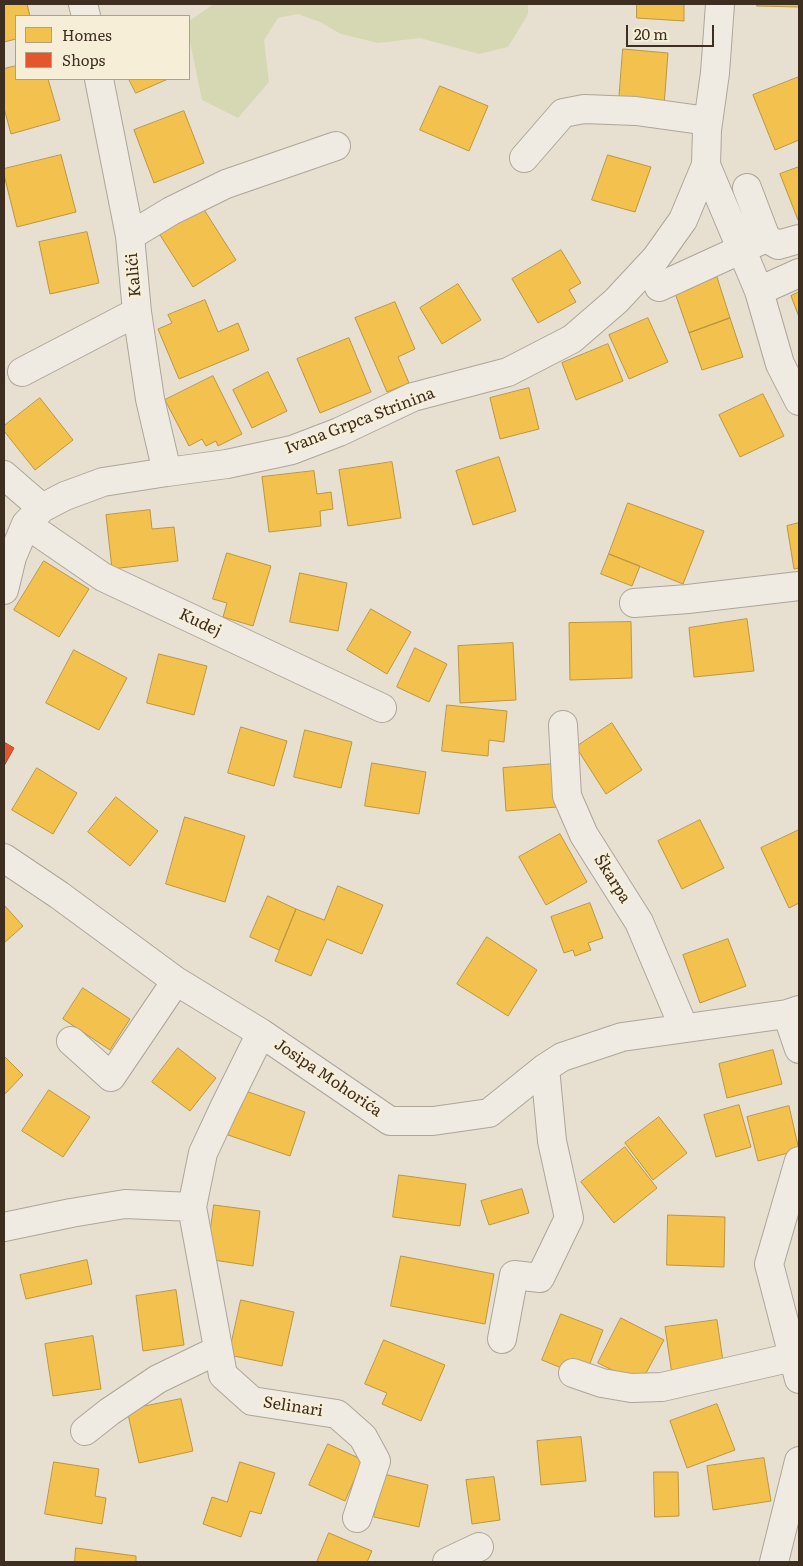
<!DOCTYPE html>
<html>
<head>
<meta charset="utf-8">
<style>
  body { margin:0 }
  #map { position:relative; width:803px; height:1566px; overflow:hidden; background:#e7e0d1; font-family:Literata,serif }
  canvas { display:block }
  .frame { position:absolute; inset:0; border:5px solid #3d2e20; pointer-events:none }
  .legend { position:absolute; left:15px; top:15px; width:175px; height:65px; box-sizing:border-box; background:#f7eed8; border:1px solid #ada18e; margin:0; padding:6px 9px; list-style:none; font-size:15px; color:#3d2e20 }
  .legend li { display:flex; align-items:center; gap:10px; height:25px }
  .legend b { width:25px; border:1px solid #ada18e }
  .scale { position:absolute; left:626px; top:25px; width:88px; height:22px; box-sizing:border-box; border:2px solid #3d2e20; border-top:0; padding-left:6px; font-size:15px; line-height:18px; white-space:nowrap; color:#3d2e20; -webkit-text-stroke:4px #f7eed8; paint-order:stroke }
</style>
</head>
<body>
<div id="map">
<canvas width="803" height="1566"></canvas>
<div class="frame"></div>
<ul class="legend">
<li><b style="height:14px;background:#f2c14e"></b>Homes</li>
<li><b style="height:14px;background:#e4572e"></b>Shops</li>
</ul>
<div class="scale">20 m</div>
</div>
<script>
const context = document.querySelector('canvas').getContext('2d');
context.lineJoin = 'round';
function paint(path, color) { context.fillStyle = color; context.fill(path, 'evenodd'); }
function trace(path, color, width, dash) { context.strokeStyle = color; context.lineWidth = width; context.lineCap = dash ? 'butt' : 'round'; context.setLineDash(dash || []); context.stroke(path); }
function drawText(font, color, halo, rows, align = 'center') {
  context.font = font + ' Literata,serif'; context.lineWidth = 5; context.setLineDash([]); context.textBaseline = 'middle'; context.strokeStyle = halo; context.fillStyle = color; for (const [text, x, y, turn = 0] of rows) {
    context.save(); context.translate(x, y); context.rotate((+turn || 0) * Math.PI / 180); context.textAlign = isNaN(turn) ? turn : align; if (halo) context.strokeText(text, 0, 0); context.fillText(text, 0, 0); context.restore();
  }
}
const green = new Path2D(`
  M214,4H528V14L508,47L479,54L420,38L378,43L341,34L320,22L298,14L278,18L264,40L269,82L238,118L202,100L189,37V21Z`);
const homes = new Path2D(`
  M4,4H27L30,16H16V39L4,42Z
  M637,4H684V21L637,18Z
  M757,4H799V7L757,6Z
  M623,49L668,53L664,106L619,102Z
  M16,66V79H48L60,120L11,134L4,108V69Z
  M799,77V140L775,150L753,95Z
  M129,79H168L136,93Z
  M440,86L488,106L469,151L420,130Z
  M184,111L204,163L154,183L134,130Z
  M61,155L76,212L17,227L4,175V169Z
  M608,155L651,167L635,212L592,200Z
  M799,167V220H798L780,174Z
  M203,208L236,260L193,287L160,235Z
  M87,232L99,283L50,294L39,242Z
  M561,250L581,283L569,290L576,302L538,323L512,279Z
  M717,277L730,318L689,333L675,293Z
  M458,284L481,320L442,344L420,308Z
  M799,292V317L791,296Z
  M205,300L218,332L238,323L249,350L179,379L158,329L172,323L168,315Z
  M395,302L415,349L398,357L409,383L387,392L355,318Z
  M648,318L668,362L629,379L609,335Z
  M730,318L743,357L702,370L689,333Z
  M349,338L371,392L320,413L297,359Z
  M608,344L623,381L576,400L562,363Z
  M268,372L287,411L252,428L233,390Z
  M213,376L242,434L218,446L216,441L206,446L202,439L189,446L165,400Z
  M529,388L539,429L500,439L490,398Z
  M763,394L784,436L740,457L719,415Z
  M40,398L73,440L35,470L4,431V426Z
  M499,457L516,511L473,525L456,471Z
  M392,462L401,518L348,526L339,470Z
  M314,471L317,494L331,492L333,509L320,511L321,526L269,532L262,477Z
  M628,503L704,531L683,584L609,554Z
  M150,510L152,529L174,527L178,561L112,569L106,515Z
  M799,523V568L794,569L787,526Z
  M227,553L271,566L253,626L223,617L227,603L213,599Z
  M609,554L640,566L632,586L601,574Z
  M44,561L89,589L59,637L14,610Z
  M300,573L347,583L338,631L290,622Z
  M371,609L411,632L387,674L347,650Z
  M747,619L754,671L694,677L689,628Z
  M631,622L632,678L570,680L569,623Z
  M513,643L516,700L460,703L458,646Z
  M415,648L447,664L429,702L397,687Z
  M74,650L127,678L99,730L46,703Z
  M159,654L207,666L194,715L147,703Z
  M447,705L507,711L504,742L489,740L488,756L442,751Z
  M612,723L642,770L606,794L576,747Z
  M241,727L287,741L274,786L228,773Z
  M305,730L352,742L341,788L294,777Z
  M372,763L426,772L419,814L365,806Z
  M554,764L557,807L506,811L503,768Z
  M37,768L77,793L53,834L12,810Z
  M116,797L158,831L130,866L88,832Z
  M185,817L245,836L225,902L166,884Z
  M700,820L724,868L682,889L658,841Z
  M799,830V903L789,908L761,848Z
  M560,834L587,882L546,905L519,857Z
  M338,886L383,905L362,954L327,939L311,976L275,961L296,909L324,920Z
  M268,896L296,909L279,950L250,937Z
  M590,903L603,938L588,943L591,950L575,956L573,950L564,953L551,917Z
  M4,905L23,926L4,943Z
  M487,937L537,970L508,1016L457,984Z
  M728,939L746,986L700,1003L683,955Z
  M83,988L130,1019L110,1050L63,1019Z
  M178,1048L216,1078L190,1111L152,1082Z
  M773,1050L782,1084L727,1098L719,1064Z
  M4,1056L23,1075L4,1095Z
  M49,1090L90,1117L63,1157L22,1131Z
  M243,1090L305,1112L290,1156L228,1135Z
  M739,1105L751,1147L716,1157L704,1115Z
  M789,1106L799,1150L758,1161L747,1117Z
  M659,1117L687,1153L653,1180L625,1143Z
  M625,1147L657,1188L614,1223L581,1182Z
  M399,1175L466,1184L460,1226L393,1217Z
  M522,1189L529,1213L489,1225L481,1201Z
  M214,1205L260,1211L253,1266L207,1259Z
  M668,1215L725,1217L724,1267L667,1265Z
  M401,1256L494,1274L485,1324L391,1306Z
  M87,1260L92,1284L26,1299L20,1275Z
  M176,1290L184,1345L143,1351L136,1296Z
  M241,1300L294,1312L282,1366L229,1355Z
  M561,1314L603,1330L587,1371L564,1369L542,1360Z
  M621,1318L664,1340L640,1384L598,1363Z
  M717,1320L724,1368L672,1375L665,1327Z
  M93,1336L101,1389L53,1396L45,1344Z
  M384,1340L445,1365L421,1421L382,1404L387,1393L365,1384Z
  M181,1399L193,1451L139,1463L127,1410Z
  M717,1404L735,1450L687,1468L670,1421Z
  M581,1437L586,1481L541,1485L537,1441Z
  M328,1444L363,1460L345,1501L309,1485Z
  M764,1458L771,1501L713,1510L707,1466Z
  M54,1462L99,1469L95,1496L106,1498L102,1524L45,1514Z
  M240,1462L275,1473L261,1514L250,1511L241,1537L203,1524L212,1497L227,1502Z
  M654,1472H678L679,1516L655,1517Z
  M384,1474L428,1485L419,1527L374,1517Z
  M494,1477L500,1520L472,1524L466,1480Z
  M329,1533L372,1551L367,1562H317Z
  M76,1548L136,1556V1562H75Z`);
const shops = new Path2D(`
  M4,742L14,748L4,766Z`);
const minor = new Path2D(`
  M83,4L86,16
  M720,4L715,73L707,130L706,165L759,291L780,364L799,401
  M99,79L130,236L137,312L150,399L167,472
  M524,158L563,113L584,109L636,111L708,121
  M130,236L171,211L226,184L336,146
  M766,238L778,245L799,239
  M659,287L766,238L747,188
  M759,291L799,273
  M22,372L137,312
  M4,475L42,508
  M26,524L103,577L382,708
  M4,590L12,557L26,524L42,508L65,496L103,482L167,472L227,464L292,450L339,432L413,397L508,372L572,339L616,301L656,258L683,220L706,165
  M634,603L688,599L799,586
  M563,725L567,796L584,835L639,922L684,1028
  M4,858L59,895L176,981L261,1033L390,1121H433L489,1113L545,1068L562,1057L622,1037L787,1014L799,1010
  M787,1014L799,1049
  M261,1033L224,1108L203,1153L192,1207L223,1375L252,1401L337,1414L363,1437L376,1461L357,1518
  M71,1041L111,1077L176,981
  M799,1161L769,1264L799,1379
  M4,1227L71,1213L125,1204L192,1207
  M502,1339L514,1275L540,1278L569,1218L552,1141L545,1068
  M573,1373L602,1383L631,1388L662,1387L793,1357
  M85,1431L109,1412L158,1379L218,1350
  M447,1562L479,1547
  M774,1562L799,1461`);
const streetNames = [
  ["Kalići",134,275,-95],
  ["Ivana Grpca Strinina",360,421,-21],
  ["Kudej",200,623,25],
  ["Škarpa",612,879,58],
  ["Josipa Mohorića",328,1078,34],
  ["Selinari",293,1407,9]
];
paint(green, '#d6d7b3');
paint(homes, '#f2c14e');
trace(homes, '#bc9540', 1);
paint(shops, '#e4572e');
trace(shops, '#b24b2a', 1);
trace(minor, '#ada599', 30);
trace(minor, '#efebe3', 28);
drawText('16px', '#3d2e20', '#f7eed8', streetNames);
</script>
</body>
</html>
